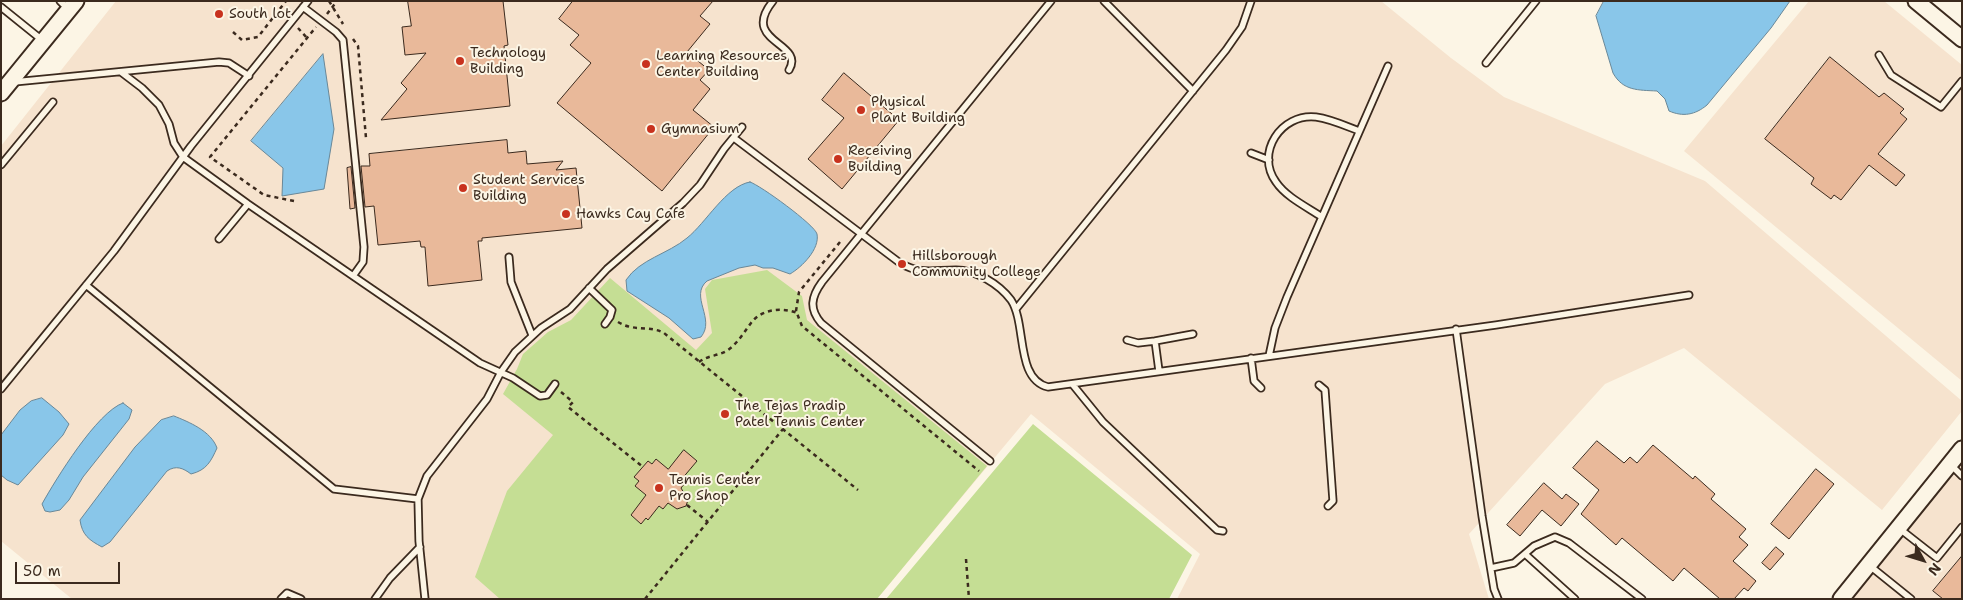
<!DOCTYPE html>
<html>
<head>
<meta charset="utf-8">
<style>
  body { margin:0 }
  #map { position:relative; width:1963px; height:600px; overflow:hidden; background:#fcf5e5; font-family:"Shantell Sans",sans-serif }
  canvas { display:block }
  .frame { position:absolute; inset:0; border:2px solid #3b2a1e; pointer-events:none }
  .north { position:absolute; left:1898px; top:535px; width:50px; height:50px; -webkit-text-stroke:4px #fcf5e5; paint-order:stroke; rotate:129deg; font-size:14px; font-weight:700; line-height:20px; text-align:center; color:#3b2a1e }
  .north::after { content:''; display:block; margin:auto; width:18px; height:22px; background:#3b2a1e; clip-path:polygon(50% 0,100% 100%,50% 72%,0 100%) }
  .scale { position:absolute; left:15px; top:562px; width:105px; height:22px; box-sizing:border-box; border:2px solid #3b2a1e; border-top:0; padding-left:6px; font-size:15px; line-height:18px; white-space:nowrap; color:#3b2a1e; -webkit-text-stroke:4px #fcf5e5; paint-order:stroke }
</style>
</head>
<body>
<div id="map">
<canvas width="1963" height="600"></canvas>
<div class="frame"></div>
<div class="north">N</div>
<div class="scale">50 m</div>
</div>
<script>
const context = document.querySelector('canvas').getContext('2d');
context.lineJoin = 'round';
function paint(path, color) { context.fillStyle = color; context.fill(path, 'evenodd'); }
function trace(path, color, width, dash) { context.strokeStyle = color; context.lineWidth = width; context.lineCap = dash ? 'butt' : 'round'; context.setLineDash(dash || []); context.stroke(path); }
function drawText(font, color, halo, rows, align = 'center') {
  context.font = font + ' "Shantell Sans",sans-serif'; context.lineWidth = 4; context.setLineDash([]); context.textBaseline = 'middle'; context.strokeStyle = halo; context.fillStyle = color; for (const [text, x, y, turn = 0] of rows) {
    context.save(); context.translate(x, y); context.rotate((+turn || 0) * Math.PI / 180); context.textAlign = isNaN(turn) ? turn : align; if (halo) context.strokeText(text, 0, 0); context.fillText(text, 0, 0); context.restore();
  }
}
const built = new Path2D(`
  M116,1H1381L1451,58L1504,97L1705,181L1962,401V411L1882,510L1684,348L1605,384L1469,534L1489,599H1177L1200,554L1031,414L877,599H72L1,541V146Z
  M1809,1H1884L1962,65V381L1684,151Z
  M1962,461V599H1852Z`);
const green = new Path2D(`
  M767,270L802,296L807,320L987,466L877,599H500L475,577L507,491L553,435L503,394L517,369L523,354L548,332L571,320L610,278L696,350L712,333L705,289L712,280Z
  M1033,424L1192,555L1169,599H886Z`);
const water = new Path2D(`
  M1604,1H1790L1771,28L1707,105C1695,115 1683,117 1669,111L1665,99L1657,91C1638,90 1623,91 1613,73L1596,16Z
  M323,54L334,129L324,189L282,196L283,168L251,141Z
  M750,182C760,185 815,225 817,234C820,249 802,267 790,274L773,268H763L755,265L739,268L707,281C689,296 716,319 701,337L693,339L669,318L627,291L626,280C640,259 668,254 687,238C706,223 726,186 750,182Z
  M42,398L59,412L69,424L63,435L18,485L7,480L1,475V435L20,410L31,401Z
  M123,403L132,410L129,419L83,477L69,500L60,510L50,512L45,511L42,504C56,479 97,412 123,403Z
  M174,416C189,422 211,431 217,448C211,461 207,470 191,474C183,468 176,465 167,471L110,542L102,547C89,540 82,535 80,520L135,447L161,420Z`);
const building = new Path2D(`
  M408,1H503L508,45L504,46L510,106L381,120L407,89L401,83L426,53L405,55L402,27L411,26Z
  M573,1H713L700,16L710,24L687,52L709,70L700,80L710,89L693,110L714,127L662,191L557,103L591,63L570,45L579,35L559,19Z
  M1830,57L1879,97L1884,93L1904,109L1900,113L1907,119L1878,154L1905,175L1896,186L1869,165L1841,200L1834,195L1831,199L1811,184L1814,178L1765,139Z
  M844,73L899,120L842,189L808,159L844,118L822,100Z
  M507,140L508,153L526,151L527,164L563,161L556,170L576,168L582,228L482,238V241H478L482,280L428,286L425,247H421L420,241L378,245L374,206L365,207L361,166H370L369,154Z
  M351,167L355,208L350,209L347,168Z
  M1597,441L1624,463L1630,457L1637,463L1653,445L1693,479L1695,476L1715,494L1711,499L1746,529L1739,537L1748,545L1733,561L1756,581L1748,591L1744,588L1734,599H1720L1684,568L1673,581L1622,538L1616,545L1581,514L1599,490L1573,468Z
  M684,450L697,461L681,480L685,483L681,488L688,500L686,506L677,509L668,503L663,509L659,506L648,520L646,518L641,524L631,515L646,495L635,486L639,481L634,477L648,461L652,464L656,459L668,469Z
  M1816,469L1834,484L1789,539L1771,524Z
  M1544,483L1562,499L1566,494L1579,504L1561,526L1542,510L1520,536L1507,525Z
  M1776,547L1784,554L1770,570L1762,563Z
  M1962,556V599H1943L1933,591Z`);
const path = new Path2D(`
  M329,1L343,24
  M327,14L337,1
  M298,28L307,38
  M233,32L242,40L258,37L286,1
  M353,39L358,46L366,138
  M294,201L264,195L210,157L316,27
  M840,242L799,292L796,311L802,326L979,471
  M618,322C634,332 650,325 664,333L858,490
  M699,362C708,355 719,356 728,350C738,343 744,332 751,323C761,309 782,307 797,313
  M561,392L573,402L568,407L643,467
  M687,505L708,522
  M966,559L969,599
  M645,599L783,429`);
const service = new Path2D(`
  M60,1L63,4
  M773,1C739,43 806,42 789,70
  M1104,1L1193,91
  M1,7L42,40
  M303,7L336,32L343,40L364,247L363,262L353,276
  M1879,55L1891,75L1941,107L1962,81
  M1486,63L1536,1
  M121,72L142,88L159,105L169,124L174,143L183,157L248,204L480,363L513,378L540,396L547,395L555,384
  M14,82L219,62L229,63L249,76
  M734,138L900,263C921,275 933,270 956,270C976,270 999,284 1011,300C1027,324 1015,379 1048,387L1496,325L1689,295
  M1251,153L1269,160
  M1,165L53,102
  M1322,217C1307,207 1286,197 1276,182C1255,153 1281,113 1316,117C1331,119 1346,126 1359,131
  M219,239L248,204
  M509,257L511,282L532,335
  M86,285L334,489L418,499
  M589,288L612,310L610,317L605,324
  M1016,309L1226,50L1242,27L1251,1
  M1456,329L1482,516L1494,589L1498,599
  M1127,340L1138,343L1155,341L1159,371
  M1155,341L1193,334
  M1269,356L1275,328L1287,297L1388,66
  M1251,358L1254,381L1261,388
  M1073,385L1103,422L1217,530L1223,531
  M1319,385L1325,390L1333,501L1328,506
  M1,389L114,251L191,146L308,1
  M990,461L821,323C809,309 811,297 822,282L1051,1
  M1951,465L1962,476
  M1900,529L1937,558L1962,527
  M1525,554L1575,599
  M1870,566L1911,599
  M1491,568L1514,563L1534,546L1555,537L1569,543L1642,599
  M281,599L287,593L301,599
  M375,599L390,578L420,547
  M425,599L419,541L418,499L427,476L487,399L501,372L515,352L541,328L570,309L607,269L683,203L700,185L724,149L742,127`);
const tertiary = new Path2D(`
  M1916,1L1962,39
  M1,93L76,1
  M1841,599L1962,449`);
const markers = [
  [219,14,5,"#c8321e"],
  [460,61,5,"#c8321e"],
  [646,64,5,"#c8321e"],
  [861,110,5,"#c8321e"],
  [651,129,5,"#c8321e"],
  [838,159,5,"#c8321e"],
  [463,188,5,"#c8321e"],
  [566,214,5,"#c8321e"],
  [902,264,5,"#c8321e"],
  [725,414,5,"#c8321e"],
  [659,488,5,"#c8321e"]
];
const poiNames = [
  ["South lot",229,14],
  ["Technology",470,53],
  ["Building",470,69],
  ["Learning Resources",656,56],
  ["Center Building",656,72],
  ["Physical",871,102],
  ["Plant Building",871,118],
  ["Gymnasium",661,129],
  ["Receiving",848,151],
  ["Building",848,167],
  ["Student Services",473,180],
  ["Building",473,196],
  ["Hawks Cay Cafe",576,214],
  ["Hillsborough",912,256],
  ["Community College",912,272],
  ["The Tejas Pradip",735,406],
  ["Patel Tennis Center",735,422],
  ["Tennis Center",669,480],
  ["Pro Shop",669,496]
];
paint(built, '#f6e3ce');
paint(green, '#c5de94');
paint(water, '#89c6e9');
trace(water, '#6a8898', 1);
paint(building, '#e9b99a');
trace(building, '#3b2a1e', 1);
trace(service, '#3b2a1e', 9);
trace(tertiary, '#3b2a1e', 19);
trace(path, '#3b2a1e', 2.5, [4, 4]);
trace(service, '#fcf5e5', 5.5);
trace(tertiary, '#fcf5e5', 15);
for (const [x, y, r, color] of markers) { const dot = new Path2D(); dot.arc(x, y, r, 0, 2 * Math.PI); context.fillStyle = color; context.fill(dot); trace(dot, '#fcf5e5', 2); }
drawText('14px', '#3b2a1e', '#fcf5e5', poiNames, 'left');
</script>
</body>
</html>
